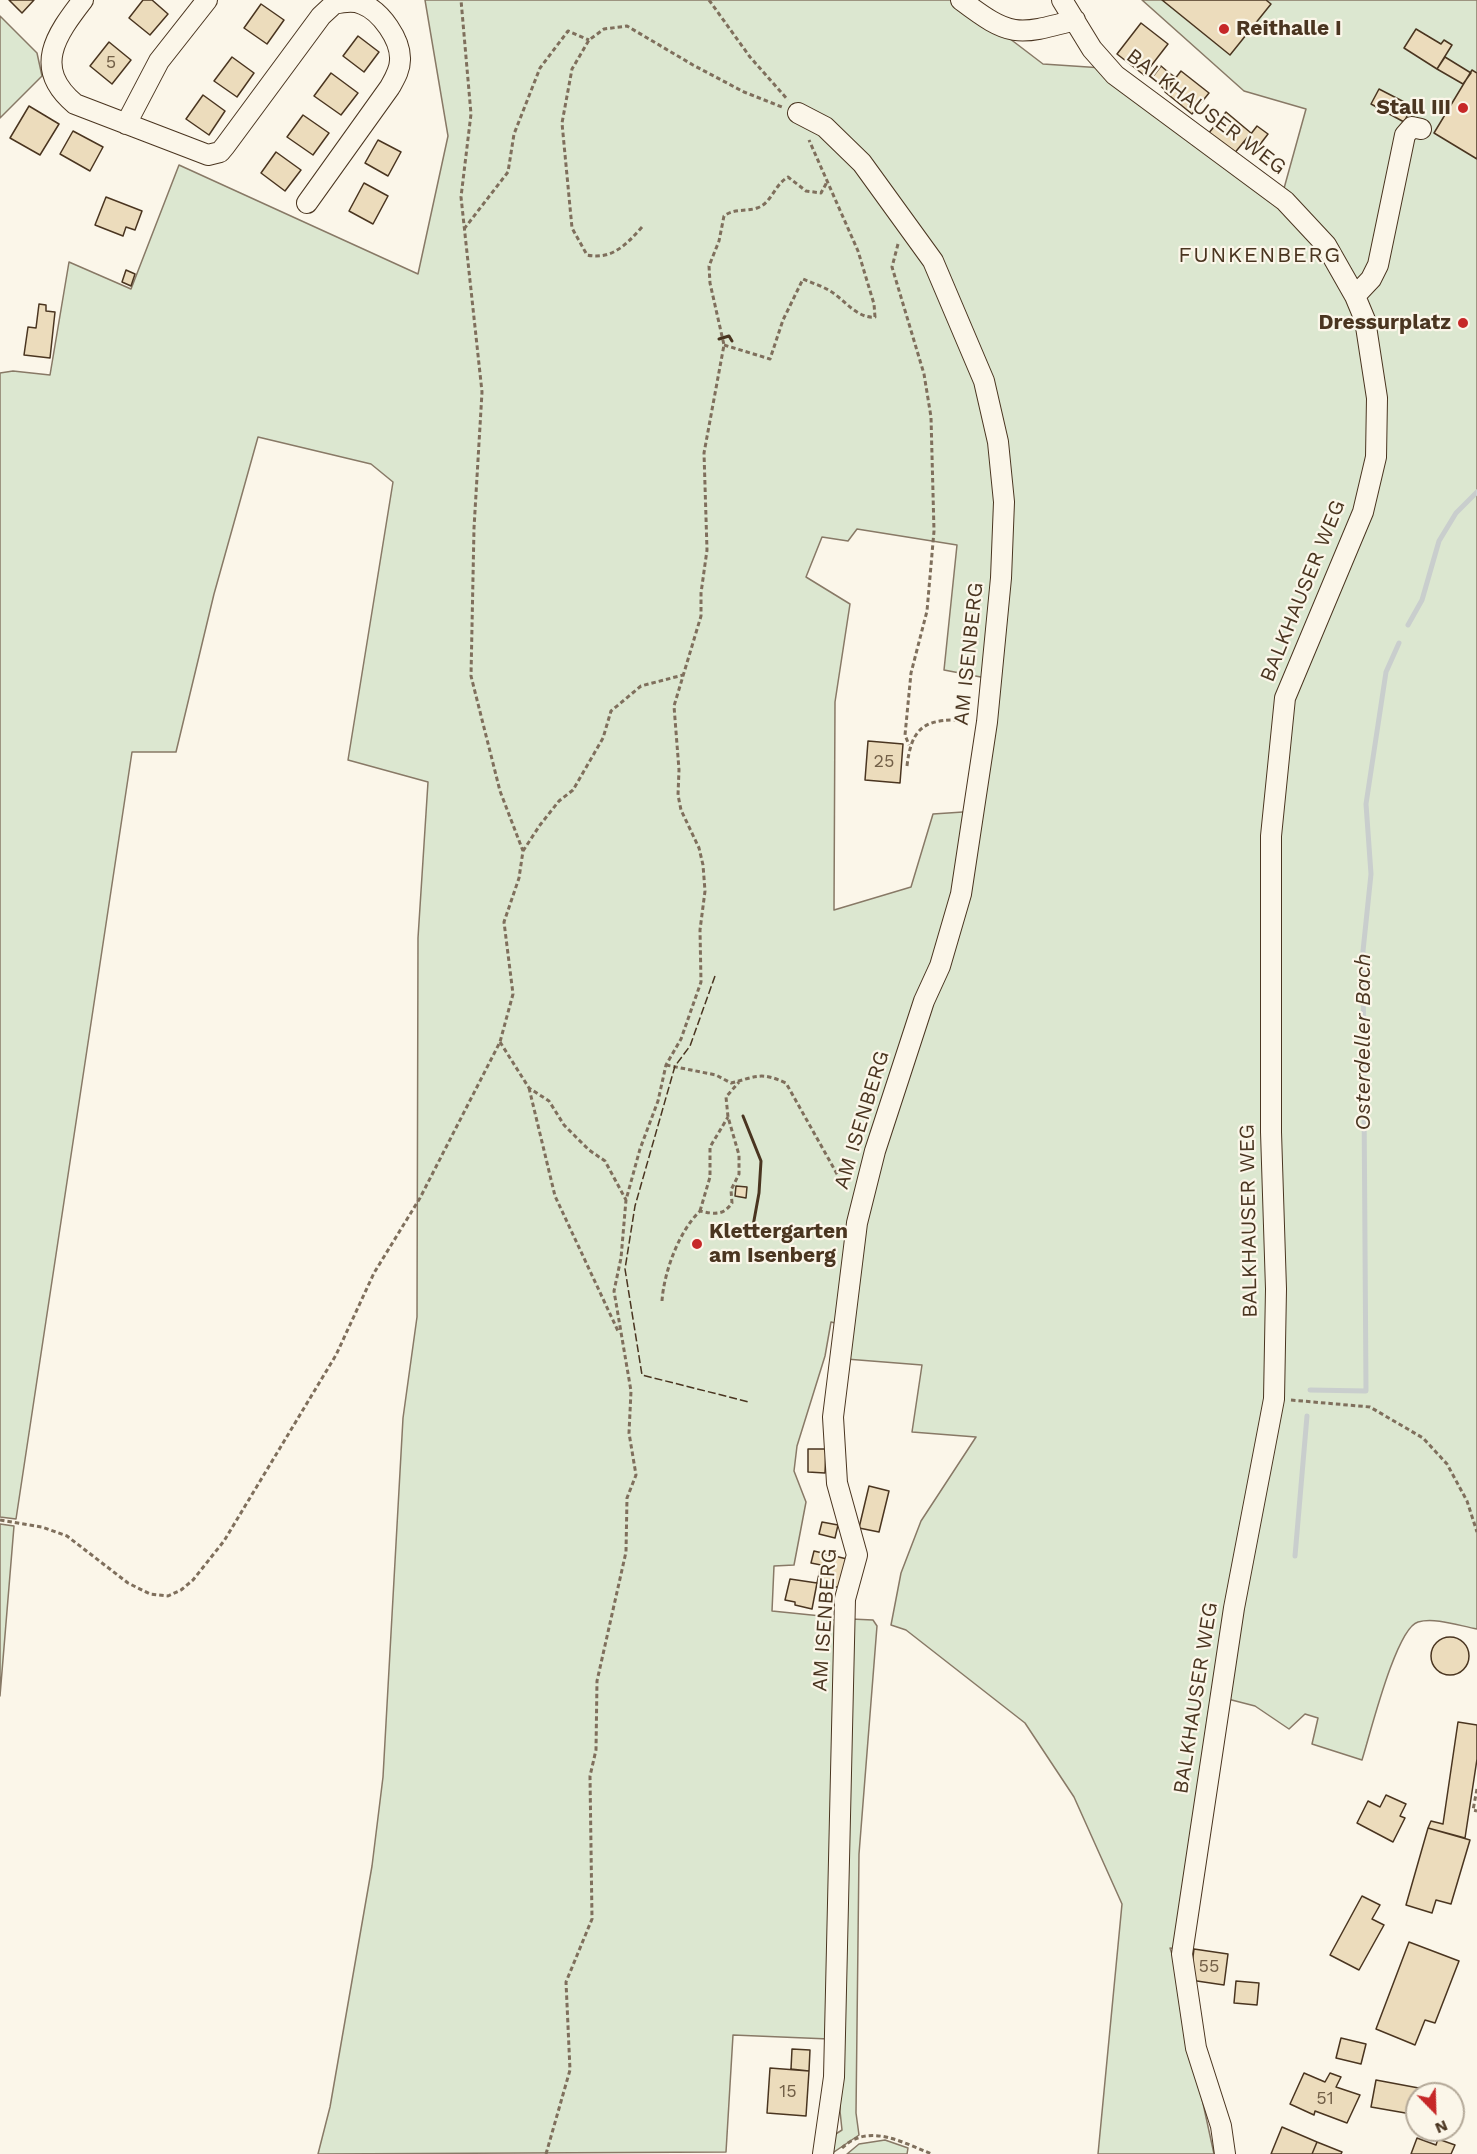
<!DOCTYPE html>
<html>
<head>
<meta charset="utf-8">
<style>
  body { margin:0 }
  #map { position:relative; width:1477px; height:2154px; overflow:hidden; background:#fbf6e9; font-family:"Work Sans",sans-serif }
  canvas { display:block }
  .north { position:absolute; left:1405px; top:2082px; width:60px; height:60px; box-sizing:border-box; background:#fbf6e9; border:2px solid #b4a999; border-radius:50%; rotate:157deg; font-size:16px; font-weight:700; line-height:24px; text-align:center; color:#4a3520 }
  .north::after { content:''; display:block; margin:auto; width:21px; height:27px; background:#c62828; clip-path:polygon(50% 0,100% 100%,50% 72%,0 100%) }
</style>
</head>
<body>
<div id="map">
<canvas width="1477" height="2154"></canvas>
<div class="north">N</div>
</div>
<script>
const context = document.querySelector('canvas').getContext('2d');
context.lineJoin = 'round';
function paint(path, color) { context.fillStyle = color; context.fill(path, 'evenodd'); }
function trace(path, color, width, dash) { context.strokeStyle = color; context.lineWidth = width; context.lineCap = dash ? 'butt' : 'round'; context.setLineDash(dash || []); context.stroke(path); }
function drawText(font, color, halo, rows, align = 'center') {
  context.font = font + ' "Work Sans",sans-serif'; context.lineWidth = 4.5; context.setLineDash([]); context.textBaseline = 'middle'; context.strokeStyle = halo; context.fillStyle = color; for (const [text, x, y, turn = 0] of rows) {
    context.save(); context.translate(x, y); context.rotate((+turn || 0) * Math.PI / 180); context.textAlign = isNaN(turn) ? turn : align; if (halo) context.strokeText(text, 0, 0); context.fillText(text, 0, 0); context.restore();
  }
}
const green = new Path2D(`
  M425,0H959L1043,64L1103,68L1169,126L1265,193L1321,249L1353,309L1364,347L1372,398L1370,456L1353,515L1279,695L1264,836L1263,887L1266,942L1262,1058L1269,1290L1266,1397L1208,1714L1177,1949L1170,1948L1173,1957L1177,1958L1179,1993L1214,2154H1098L1122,1904L1074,1797L1025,1723L906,1630L891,1625L901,1573L921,1521L976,1437L912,1432L922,1365L846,1359L862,1226L880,1151L962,907H954L950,929L895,1074L873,1152L854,1226L843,1325L831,1322L825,1356L797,1446L794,1471L806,1502L794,1565L774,1566L772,1611L841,1618L829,2039L733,2035L726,2152L318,2154L330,2107L372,1866L383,1777L403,1418L417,1317L418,938L428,782L348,760L393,482L371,464L258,437L214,594L176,752H132L16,1519L0,1517V373L13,371L50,375L69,262L131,289L179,165L418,274L448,136ZM991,428L998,429C1012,483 1007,537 1002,592C997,665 987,738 978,811L933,814L911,887L834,910L835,702L850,604L806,577L822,537L848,541L857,529L957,545L944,670L986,678C994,595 1010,509 991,428Z
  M1142,0H1477V1629C1460,1626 1435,1617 1418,1622C1396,1628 1370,1735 1362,1760L1312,1744L1318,1718L1305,1714L1289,1729L1255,1706L1224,1698L1281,1397L1277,836L1291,699L1372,511L1367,306L1283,192L1306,109L1244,91Z
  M0,16L37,53L42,76L0,118Z
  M0,1524L14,1526L0,1696Z
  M851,1619L873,1620L877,1626L859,1854L856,2113L859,2135L831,2154V2137L842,2130L840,2111Z
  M885,2140L908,2148L907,2154H847L859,2144Z`);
const stream = new Path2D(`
  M1408,625L1422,600L1439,541L1456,513L1477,492
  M1310,1390L1366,1391L1363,951L1371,874L1366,804L1386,672L1399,643
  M1295,1556L1307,1416`);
const building = new Path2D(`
  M9,0H34L22,13Z
  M143,0H152L168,14L150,35L129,18Z
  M1162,0H1266L1271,4L1230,55Z
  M261,4L284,20L267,44L244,28Z
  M1141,23L1168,44L1144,75L1117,54Z
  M1416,29L1441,44L1444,40L1452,45L1437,69L1404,48Z
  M358,36L379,52L364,72L343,56Z
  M109,42L131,60L112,84L90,66Z
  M232,57L254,73L237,97L214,81Z
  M1445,57L1471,73L1463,84L1437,69Z
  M1161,66L1168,72L1158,84L1151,79Z
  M1472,70L1477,73V159L1434,133Z
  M1181,71L1209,93L1192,114L1165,92Z
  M1168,72L1175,77L1165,90L1158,84Z
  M331,73L358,93L341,115L314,96Z
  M1379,89L1412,106L1404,122L1371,104Z
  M203,95L225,111L209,135L186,119Z
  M29,106L59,124L40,155L10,138Z
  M1226,112L1251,133L1233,155L1208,134Z
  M303,115L329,133L313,155L287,137Z
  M1257,126L1268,134L1255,151L1244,143Z
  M73,131L103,147L90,171L60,154Z
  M378,140L401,152L388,176L365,163Z
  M276,152L301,170L285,191L261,173Z
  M364,183L388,196L373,224L349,211Z
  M106,197L142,211L135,230L126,227L123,236L95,225Z
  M126,270L135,274L131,286L122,282Z
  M39,304L46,305V311L55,312L50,358L24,355L28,327L36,328Z
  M868,741L903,744L900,783L865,780Z
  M736,1186L747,1187L746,1198L735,1196Z
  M808,1449H826L825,1473L808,1472Z
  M869,1486L889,1491L879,1532L859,1528Z
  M822,1522L838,1525L835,1538L819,1534Z
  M814,1551L847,1559L841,1588L817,1583L821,1565L811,1563Z
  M790,1579L817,1583L812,1609L795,1605V1602L785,1600Z
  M1431 1656a19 19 0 1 1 38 0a19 19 0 1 1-38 0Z
  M1458,1722L1477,1725V1759L1465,1838L1428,1828L1431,1821L1443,1824Z
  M1386,1795L1406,1804L1400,1816L1405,1818L1393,1842L1357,1823L1368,1801L1380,1807Z
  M1428,1828L1470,1840L1451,1904L1436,1900L1432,1913L1406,1905Z
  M1362,1896L1380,1905L1372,1919L1384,1925L1359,1970L1330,1955Z
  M1409,1942L1459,1961L1435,2023L1425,2020L1415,2045L1376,2029Z
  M1194,1949L1228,1954L1224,1985L1190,1980Z
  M1236,1981L1259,1983L1257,2005L1234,2003Z
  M1341,2038L1366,2044L1361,2064L1336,2058Z
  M792,2049L810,2050L809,2071L791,2069Z
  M770,2068L809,2071L806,2116L767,2113Z
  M1304,2073L1325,2082L1330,2073L1341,2077L1336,2087L1360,2095L1347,2123L1315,2111L1314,2115L1290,2104Z
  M1376,2080L1424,2089L1423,2094H1417V2115L1371,2107Z
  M1282,2127L1317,2142L1312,2154H1271Z
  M1417,2138L1436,2145L1438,2139L1455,2145L1451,2154H1411Z
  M1317,2142L1342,2152L1341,2154H1312Z`);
const path = new Path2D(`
  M709,0L750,57L788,100
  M642,227C626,245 612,260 587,255L572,228L562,123L572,69L589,40L604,29L627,26L693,65L744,92L782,107
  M464,229L508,172L514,134L540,68L568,31L589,40
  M898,244L892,267L924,374L931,417L934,531L927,611L911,673L905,735L909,745
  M724,345L770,359L783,320L803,279C812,283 822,286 830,291C844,299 857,319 875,317L874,304L858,251L809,140
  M907,766C911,732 921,720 955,720
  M523,851L540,825L559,801L573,790L603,738L611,711L641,686L683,675
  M500,1042L529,1088L549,1101L564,1125L589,1150L605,1161L626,1200
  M666,1065L716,1075L731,1083C756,1077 760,1071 786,1083L846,1190
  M529,1088L555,1196L618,1331
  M700,1211L710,1177V1147L728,1117
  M662,1301C664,1272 679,1231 700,1211C714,1214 723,1216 732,1203L731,1190L739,1174V1155L728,1117L726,1097L739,1082
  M1291,1400L1370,1407L1423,1438L1447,1464L1467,1501L1477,1532
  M0,1520L42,1527L67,1536L128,1583L150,1594L168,1596L181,1590L193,1580L224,1541L336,1355L374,1273L420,1198L500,1042L513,994L504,922L519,878L523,851L500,791L471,676L474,528L482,392L461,197L471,114L461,0
  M1477,1789L1473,1810L1477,1811
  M842,2148C869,2122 903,2143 932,2154
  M546,2154L570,2070L566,1982L592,1919L590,1776L596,1750L597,1681L626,1552L627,1498L636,1475L629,1433L631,1391L614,1291L621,1258L626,1200L640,1149L658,1101L666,1065L681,1039L701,982L700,930L705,891L703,865L699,848L681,810L678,795L679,770L674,706L701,616V593L707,550L704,453L724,345L710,283L709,266L719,241L724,216C735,208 745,212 757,208C772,203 774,185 788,177L806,191L821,193L827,182`);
const minor = new Path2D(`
  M83,0C56,35 32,68 75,104L208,155L220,152L225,146L321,16L334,4C343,2 353,0 362,4C381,11 401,40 400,60C400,70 395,78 390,87L307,203
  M961,0C1010,37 1016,36 1075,20
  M1062,0L1092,49L1115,75L1285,201L1326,245L1355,296L1365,320L1377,398L1376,457L1363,512L1285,698L1271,836V1132L1276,1289L1274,1399L1234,1608L1182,1954L1196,2048L1221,2126L1225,2154
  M798,113L825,127L862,163L933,261L984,381L998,442L1004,502L1001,578L987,722L961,894L940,966L924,1001L875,1151L857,1223L833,1417L837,1483L857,1555L845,1599L834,2077L823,2154
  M126,124L159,61L207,0
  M1355,296L1371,279L1378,265L1405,135L1412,127L1421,129`);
const fence = new Path2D(`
  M715,976L690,1046L675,1066L635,1206L625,1269L642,1375L749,1402`);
const wall = new Path2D(`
  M719,339L729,336L732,341
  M743,1116L761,1161L759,1193L751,1237`);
const markers = [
  [1224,29,6,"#c62828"],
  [1463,108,6,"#c62828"],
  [1463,323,6,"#c62828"],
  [697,1244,6,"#c62828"]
];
const numberNames = [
  ["5",111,63],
  ["25",884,762],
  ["55",1209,1967],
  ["15",788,2092],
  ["51",1325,2099]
];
const poiNames = [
  ["Reithalle I",1236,29],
  ["Stall III",1451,108,"right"],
  ["Dressurplatz",1451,323,"right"],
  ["Klettergarten",709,1232],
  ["am Isenberg",709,1256]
];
const streetNames = [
  ["BALKHAUSER WEG",1206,112,37],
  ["BALKHAUSER WEG",1303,591,-68],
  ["AM ISENBERG",969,654,-84],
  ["AM ISENBERG",862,1120,-73],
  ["BALKHAUSER WEG",1249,1221,-91],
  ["AM ISENBERG",825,1620,-86],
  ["BALKHAUSER WEG",1196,1698,-81]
];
const neighbourhoodNames = [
  ["FUNKENBERG",1260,256]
];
const waterNames = [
  ["Osterdeller Bach",1364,1042,-90]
];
paint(green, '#dce7d0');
trace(green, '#887966', 1.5);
trace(stream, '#c9cecd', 5);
paint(building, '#ecdcbc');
trace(building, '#4a3520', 1.5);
trace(minor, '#4a3520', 22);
trace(path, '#7f6f5c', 3, [4.5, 3]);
trace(minor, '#fbf6e9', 20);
trace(fence, '#4a3520', 1.5, [8, 3]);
trace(wall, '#4a3520', 3);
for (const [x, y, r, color] of markers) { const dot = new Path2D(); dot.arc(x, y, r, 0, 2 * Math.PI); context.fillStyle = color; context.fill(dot); trace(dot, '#fbf6e9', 2); }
drawText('18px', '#725f47', null, numberNames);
drawText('bold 21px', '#4a3520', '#fbf6e9', poiNames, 'left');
drawText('21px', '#4a3520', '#fbf6e9', streetNames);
context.letterSpacing = '1.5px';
drawText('22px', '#4a3520', '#fbf6e9', neighbourhoodNames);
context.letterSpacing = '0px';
drawText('italic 22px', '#4a3520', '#fbf6e9', waterNames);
</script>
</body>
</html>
